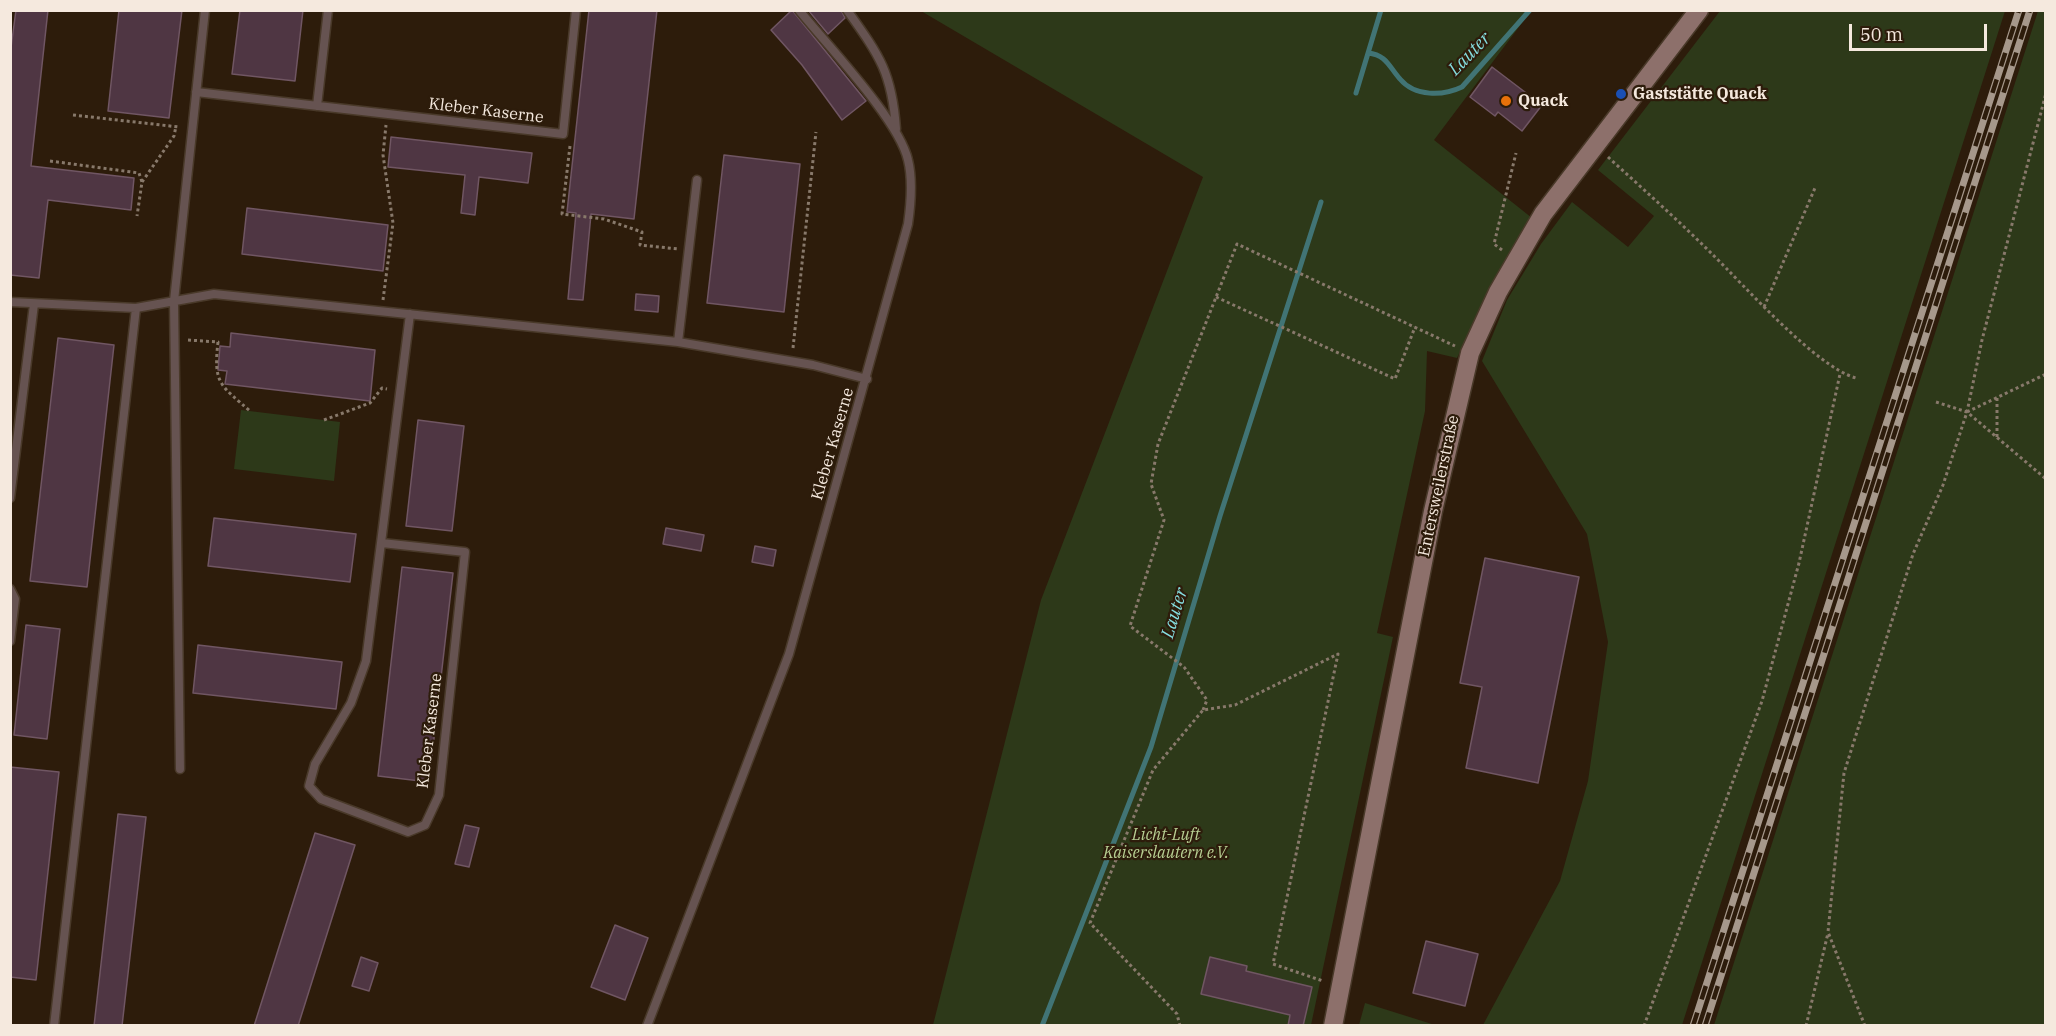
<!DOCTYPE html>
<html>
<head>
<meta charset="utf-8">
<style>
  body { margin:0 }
  #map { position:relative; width:2056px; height:1036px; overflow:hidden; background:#2d1c0b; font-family:"IBM Plex Serif",serif }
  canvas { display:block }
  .frame { position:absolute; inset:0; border:12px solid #f5e9de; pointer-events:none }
  .scale { position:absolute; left:1849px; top:24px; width:138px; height:27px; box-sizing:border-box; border:3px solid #f5e9de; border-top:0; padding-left:8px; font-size:18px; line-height:21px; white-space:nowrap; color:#f5e9de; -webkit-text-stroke:4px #2d1c0b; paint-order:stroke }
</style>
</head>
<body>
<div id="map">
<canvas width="2056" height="1036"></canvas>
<div class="frame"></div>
<div class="scale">50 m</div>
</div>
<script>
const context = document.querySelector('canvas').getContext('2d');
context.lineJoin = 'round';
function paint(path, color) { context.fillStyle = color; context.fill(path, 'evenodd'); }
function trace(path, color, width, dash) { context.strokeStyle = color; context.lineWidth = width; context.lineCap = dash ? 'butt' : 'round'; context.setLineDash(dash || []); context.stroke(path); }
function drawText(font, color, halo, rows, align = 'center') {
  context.font = font + ' "IBM Plex Serif",serif'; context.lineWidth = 4.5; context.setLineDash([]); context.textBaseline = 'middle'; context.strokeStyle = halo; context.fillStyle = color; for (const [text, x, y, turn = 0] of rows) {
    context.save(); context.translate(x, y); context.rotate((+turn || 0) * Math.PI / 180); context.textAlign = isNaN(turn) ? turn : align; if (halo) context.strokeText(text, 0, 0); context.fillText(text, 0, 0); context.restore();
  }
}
const green = new Path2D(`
  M921,11H1531L1434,140L1532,218L1489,290L1457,358L1427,351L1425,411L1377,633L1393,637L1311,1025H933L1041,600L1203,177Z
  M1720,11H2005L1682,1025H1483L1560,881L1588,781L1608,642L1587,534L1482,361L1507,300L1541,244L1572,202L1628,247L1654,216L1598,170Z
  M2038,11H2046L2045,1025H1714Z
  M241,410L340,422L334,481L234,469Z
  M1365,1003L1435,1025H1359Z`);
const stream = new Path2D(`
  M1368,53C1387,55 1389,67 1400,79C1415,97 1443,96 1462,87L1530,10
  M1356,93L1381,10
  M1042,1026L1151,747L1220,516L1321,202`);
const building = new Path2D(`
  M16,10H48L31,166L134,178L131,210L48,200L39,278L10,275V55Z
  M119,10H182L169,118L108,111Z
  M240,10H303L295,81L232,74Z
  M589,10H657L634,219L591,214L583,300L568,299L576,213L567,212Z
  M792,10L866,101L842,120L802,65L771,30Z
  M808,10H841L845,18L828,34Z
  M1492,67L1542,105L1522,131L1498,112L1495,116L1470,97Z
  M391,137L532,153L528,183L479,177L475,215L461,213L465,175L388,167Z
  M724,155L800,164L784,312L707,303Z
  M247,208L388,225L383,271L242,254Z
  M636,294L659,296L658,312L635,310Z
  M231,333L375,350L370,401L225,384L227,371L218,370L220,346L230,347Z
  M58,338L114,345L87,587L30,581Z
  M418,420L464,426L452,531L406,526Z
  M214,518L356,534L350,582L208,566Z
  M666,528L704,535L701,551L663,544Z
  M755,546L776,550L773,566L752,562Z
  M1485,558L1579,577L1538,783L1466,768L1482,687L1460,683Z
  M402,567L453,573L429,782L378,776Z
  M26,625L60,629L47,739L14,735Z
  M198,645L342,662L336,709L193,693Z
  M10,767L59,772L36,980L10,977Z
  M118,814L146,817L122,1026H94Z
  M465,825L479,828L469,867L455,864Z
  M315,833L355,845L298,1026H254Z
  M615,925L648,938L625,1000L591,987Z
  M1426,941L1478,954L1465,1006L1413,993Z
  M361,957L378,963L369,991L352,986Z
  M1210,957L1247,966L1246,971L1312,987L1303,1026H1288L1290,1015L1201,994Z`);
const path = new Path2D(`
  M73,115L179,127
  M570,146L562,214L604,219L642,232L640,245L678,249
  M1608,157C1643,189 1679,221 1712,254C1745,286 1816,367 1856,378
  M50,161L139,173L142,182L137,216
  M142,182L174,136L176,126
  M1502,250L1494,244L1516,153
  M1216,297L1395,379L1415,327
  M383,300L393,223L383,155L386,125
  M1764,307L1815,188
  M188,340L218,342C213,385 221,385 251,412
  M793,348L816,132
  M1997,398V438
  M1936,402L1967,412L2046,479
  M1967,412L2046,374
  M324,420L370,403L382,388L387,389
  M1203,710L1207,700L1184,667L1130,626L1164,520L1151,484L1158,444L1237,244L1455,346
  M1180,1026L1177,1014L1090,923L1153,770L1203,710L1235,705L1338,654L1273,964L1323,981
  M1644,1026L1762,701L1799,563L1840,374
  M1806,1026L1828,933
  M1865,1026L1828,932L1844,773L1913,554L1943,485L1967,412L1982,340L2046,93`);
const lane = new Path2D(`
  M847,10C879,55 892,72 896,129
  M196,92L563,134L576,10
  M317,106L328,10
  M10,302L136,308L214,294L678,342L813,365L867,379
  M678,342L697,180
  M10,498L34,304
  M382,543L465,552L439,795L425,825L408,832L321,799L309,786L315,764L351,703L366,661L410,314
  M10,589L15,599L10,641
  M180,769L174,301L205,10
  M54,1026L136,308
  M647,1026L789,654L908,224C911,203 913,180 908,160C899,120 827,45 799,10`);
const secondary = new Path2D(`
  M1333,1026L1433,511L1470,353L1498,292L1543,214L1699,10`);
const rail = new Path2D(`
  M1693,1026L2019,10
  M1705,1026L2030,10`);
const markers = [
  [1621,94,6,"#1a4fb4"],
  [1506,101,6,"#e8710a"]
];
const poiNames = [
  ["Gaststätte Quack",1633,94],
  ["Quack",1518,101]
];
const streetNames = [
  ["Kleber Kaserne",486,111,7],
  ["Kleber Kaserne",833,444,-74],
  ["Entersweilerstraße",1439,486,-78],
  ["Kleber Kaserne",430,731,-83]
];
const parkNames = [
  ["Licht-Luft",1166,835],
  ["Kaiserslautern e.V.",1166,853]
];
const waterNames = [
  ["Lauter",1470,54,-46],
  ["Lauter",1175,613,-73]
];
paint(green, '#2d3919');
trace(stream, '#417475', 5);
paint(building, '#4f3643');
trace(building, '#705663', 1.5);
trace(lane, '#493929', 11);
trace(secondary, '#493929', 21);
trace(path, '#88796b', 3, [3, 3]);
trace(lane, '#665351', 8);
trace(secondary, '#8d706b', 18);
trace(rail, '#a6988b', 7);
trace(rail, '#2d1c0b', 4.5, [14]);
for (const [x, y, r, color] of markers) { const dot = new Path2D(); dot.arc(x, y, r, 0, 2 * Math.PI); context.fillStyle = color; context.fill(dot); trace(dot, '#2d1c0b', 2); }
drawText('bold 16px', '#f5e9de', '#2d1c0b', poiNames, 'left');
drawText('16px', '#f5e9de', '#2d1c0b', streetNames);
drawText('italic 16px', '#b7cf92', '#2d1c0b', parkNames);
drawText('italic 18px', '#85dddf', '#2d1c0b', waterNames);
</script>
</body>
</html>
